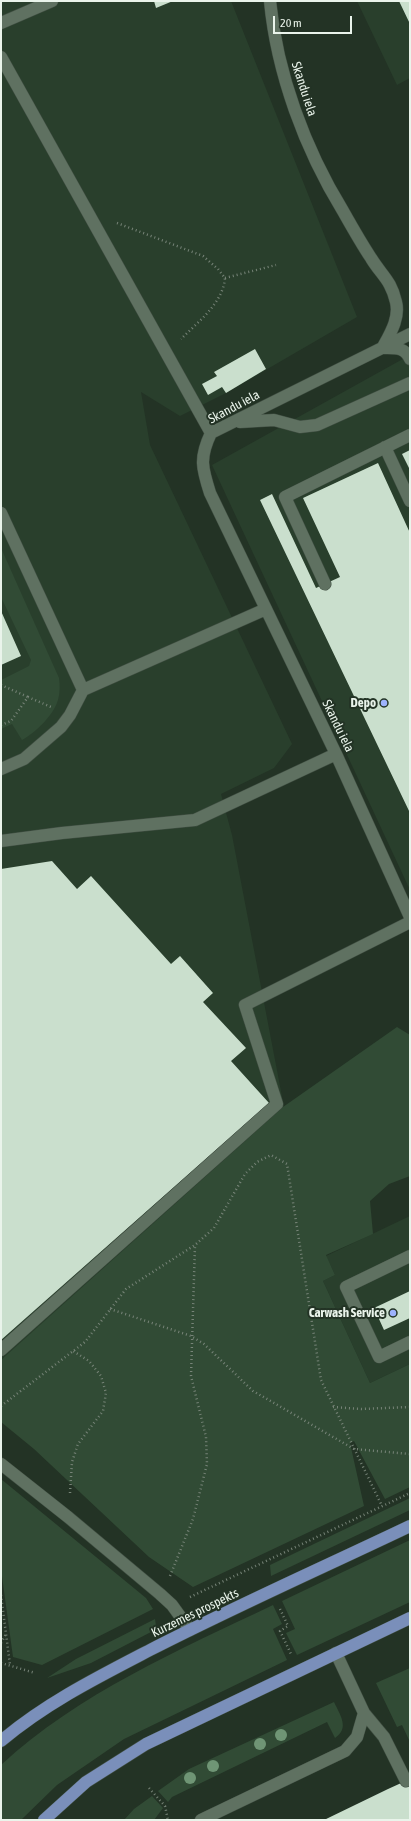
<!DOCTYPE html>
<html>
<head>
<meta charset="utf-8">
<style>
  body { margin:0 }
  #map { position:relative; width:411px; height:1821px; overflow:hidden; background:#233325; font-family:"Asap Condensed",sans-serif }
  canvas { display:block }
  .frame { position:absolute; inset:0; border:2px solid #eaf4eb; pointer-events:none }
  .scale { position:absolute; left:273px; top:16px; width:79px; height:18px; box-sizing:border-box; border:2px solid #eaf4eb; border-top:0; padding-left:5px; font-size:12px; line-height:14px; white-space:nowrap; color:#eaf4eb; -webkit-text-stroke:3px #233325; paint-order:stroke }
</style>
</head>
<body>
<div id="map">
<canvas width="411" height="1821"></canvas>
<div class="frame"></div>
<div class="scale">20 m</div>
</div>
<script>
const context = document.querySelector('canvas').getContext('2d');
context.lineJoin = 'round';
function paint(path, color) { context.fillStyle = color; context.fill(path, 'evenodd'); }
function trace(path, color, width, dash) { context.strokeStyle = color; context.lineWidth = width; context.lineCap = dash ? 'butt' : 'round'; context.setLineDash(dash || []); context.stroke(path); }
function drawText(font, color, halo, rows, align = 'center') {
  context.font = font + ' "Asap Condensed",sans-serif'; context.lineWidth = 4; context.setLineDash([]); context.textBaseline = 'middle'; context.strokeStyle = halo; context.fillStyle = color; for (const [text, x, y, turn = 0] of rows) {
    context.save(); context.translate(x, y); context.rotate((+turn || 0) * Math.PI / 180); context.textAlign = isNaN(turn) ? turn : align; if (halo) context.strokeText(text, 0, 0); context.fillText(text, 0, 0); context.restore();
  }
}
const built = new Path2D(`
  M1,1H231L357,317L226,393L180,416L141,392L150,445L292,744L274,768L221,794L232,835L284,1107L1,1360Z
  M357,1H410V78L397,85Z
  M410,355V890L212,465Z
  M410,1216V1364L370,1383L323,1281L335,1275L326,1256Z`);
const green = new Path2D(`
  M1,548L59,678C60,685 60,693 58,700C53,716 36,732 22,740L12,724L1,729V680L29,666L31,660L1,597Z
  M397,1027L410,1035V1176L389,1184L370,1201L373,1234L326,1255L335,1275L323,1281L370,1383L410,1364V1487L385,1499L354,1441L350,1443L364,1506L193,1587L149,1557L34,1449L1,1422V1360L283,1107Z
  M1,1479L146,1598L153,1609L42,1665L13,1657L1,1569Z
  M410,1498V1510L271,1576L270,1565Z
  M410,1540V1602L297,1655L286,1633L295,1629L282,1601Z
  M273,1605L282,1624L273,1629L287,1660L124,1739L57,1785L21,1820H1V1765C79,1693 179,1650 273,1605Z
  M155,1619L156,1626L151,1632L91,1663L47,1678L76,1659Z
  M410,1668V1742L402,1725L397,1727L376,1683Z
  M334,1702C340,1715 350,1728 335,1738L327,1722L172,1797L168,1802L158,1791L189,1769Z
  M152,1796L163,1808L154,1820H124L134,1809Z`);
const building = new Path2D(`
  M154,1H173L156,8Z
  M399,1H410V24Z
  M255,349L266,369L226,393L222,387L208,395L202,384L217,376L214,372Z
  M410,450V470L402,454Z
  M378,463L410,533V813L260,500L272,494L316,588L340,577L303,498Z
  M1,611L21,656L1,665Z
  M52,861L77,889L91,876L171,964L180,956L213,993L203,1002L246,1048L231,1061L269,1103L1,1340V869Z
  M410,1291V1318L384,1330L374,1308Z
  M410,1779V1820H324L388,1789Z`);
const path = new Path2D(`
  M117,223L203,256L218,269L225,278C223,303 198,322 181,339
  M225,278L276,265
  M1,685L28,697
  M1,725L11,721L28,697L51,707
  M110,1309L191,1336L204,1344L253,1391L354,1449L410,1454
  M1,1406L85,1342L126,1289L195,1245L214,1228L245,1174L257,1162L271,1155L287,1164L321,1380L382,1506
  M333,1407L361,1409L410,1407
  M70,1493L72,1462L78,1444L103,1411L106,1393L101,1376L89,1361L73,1351
  M170,1576L193,1519L207,1464L206,1437L191,1376L195,1245
  M1,1595L10,1665
  M190,1597L410,1493
  M280,1609L288,1626L280,1631L291,1654
  M1,1643L6,1634
  M1,1663L35,1673
  M149,1788L165,1806L168,1820`);
const minor = new Path2D(`
  M270,1C277,74 305,149 343,211C352,227 361,243 371,258C382,276 391,280 396,302C400,318 390,334 383,347
  M1,23L52,1
  M1,57L211,433
  M410,334L211,433C199,458 202,468 210,493L336,754L410,917
  M384,348C396,348 405,347 410,359
  M240,422L274,420L300,427L317,425L410,383
  M385,447L410,501
  M1,513L83,690
  M325,584L285,497L410,435
  M1,769L24,759L61,727L70,715L83,690L266,609
  M1,841L62,833L195,820L336,754
  M410,1256L346,1287L379,1357L410,1342
  M1,1350L277,1104L245,1005L410,922
  M1,1464L68,1517L160,1594L172,1605L190,1630
  M336,1653L364,1713L384,1737L406,1781
  M201,1820L345,1751L357,1737L364,1713`);
const major = new Path2D(`
  M1,1741C46,1703 98,1677 150,1650C236,1606 324,1567 410,1526
  M44,1820L86,1782L146,1744L410,1618`);
const trees = [
  [281,1735],
  [260,1744],
  [213,1766],
  [190,1778]
];
const markers = [
  [384,703,4,"#9eb3fd"],
  [393,1313,4,"#9eb3fd"]
];
const streetNames = [
  ["Skandu iela",304,89,72],
  ["Skandu iela",234,407,-28],
  ["Skandu iela",338,726,64],
  ["Kurzemes prospekts",195,1613,-26]
];
const poiNames = [
  ["Depo",376,703],
  ["Carwash Service",385,1313]
];
paint(built, '#293f2c');
paint(green, '#314b35');
paint(building, '#cadfcd');
trace(minor, '#414f43', 13);
trace(major, '#414f43', 13);
trace(path, '#778478', 2.5, [1, 3]);
trace(minor, '#5f7161', 12);
trace(major, '#7a8fba', 12);
context.fillStyle = '#6f9575';
for (const [x, y] of trees) { context.beginPath(); context.arc(x, y, 6, 0, 2 * Math.PI); context.fill(); }
for (const [x, y, r, color] of markers) { const dot = new Path2D(); dot.arc(x, y, r, 0, 2 * Math.PI); context.fillStyle = color; context.fill(dot); trace(dot, '#233325', 1.5); }
drawText('13px', '#eaf4eb', '#233325', streetNames);
drawText('bold 13px', '#eaf4eb', '#233325', poiNames, 'right');
</script>
</body>
</html>
